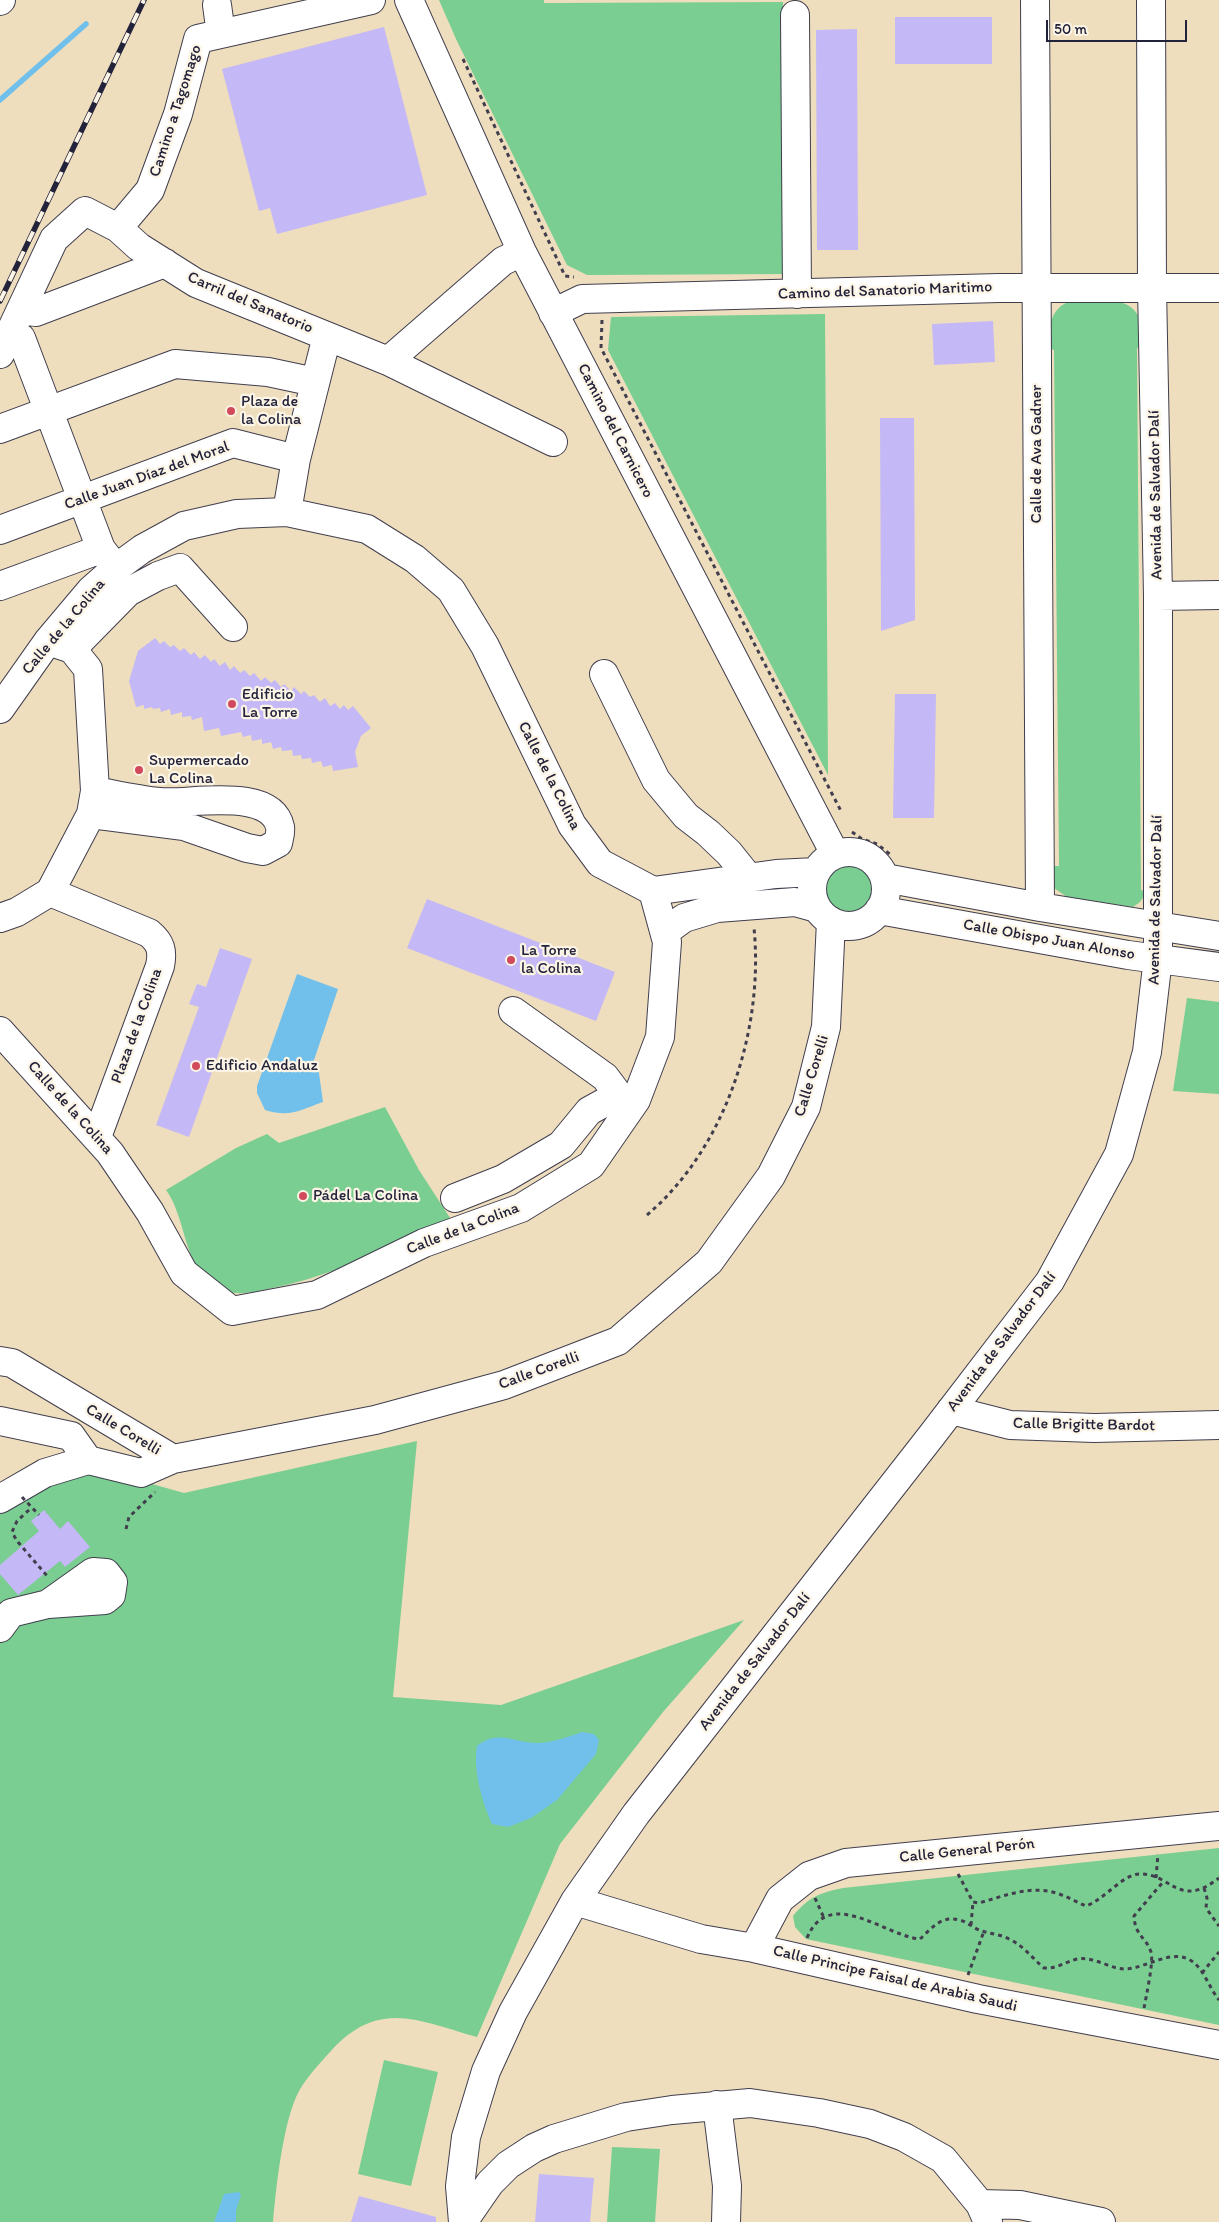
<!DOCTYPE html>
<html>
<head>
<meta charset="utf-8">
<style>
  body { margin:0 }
  #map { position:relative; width:1219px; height:2222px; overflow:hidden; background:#eedebd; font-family:Itim,sans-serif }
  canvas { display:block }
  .scale { position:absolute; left:1046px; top:20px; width:141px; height:22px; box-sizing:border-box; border:2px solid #22223b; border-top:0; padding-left:6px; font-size:15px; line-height:18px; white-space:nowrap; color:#22223b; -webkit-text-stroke:4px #fcf5e5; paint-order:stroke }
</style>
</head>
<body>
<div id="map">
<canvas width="1219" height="2222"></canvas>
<div class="scale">50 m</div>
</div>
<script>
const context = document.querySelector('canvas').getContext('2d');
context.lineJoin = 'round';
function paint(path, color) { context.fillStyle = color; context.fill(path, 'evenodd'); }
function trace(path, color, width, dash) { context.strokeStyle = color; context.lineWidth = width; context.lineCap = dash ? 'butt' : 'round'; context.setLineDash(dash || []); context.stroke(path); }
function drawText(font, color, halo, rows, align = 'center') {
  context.font = font + ' Itim,sans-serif'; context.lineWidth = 4.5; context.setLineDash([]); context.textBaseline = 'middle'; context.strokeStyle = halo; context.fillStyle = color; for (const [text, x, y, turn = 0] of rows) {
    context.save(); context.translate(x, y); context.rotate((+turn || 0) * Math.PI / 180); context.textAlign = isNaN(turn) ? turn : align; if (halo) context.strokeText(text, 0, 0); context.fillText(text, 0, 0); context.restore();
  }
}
const green = new Path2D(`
  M439,0H544V3L783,2L789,274L587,275L567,265L456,39Z
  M1112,301C1141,304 1141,321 1145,346L1137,348L1141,890L1147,892L1140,902L1133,907L1067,897L1054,888L1053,866H1059L1054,350L1046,348C1049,330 1049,310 1068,302Z
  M825,314L828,775L608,350L611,317Z
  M822 890a27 27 0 1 1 54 0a27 27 0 1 1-54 0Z
  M1187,998L1219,1002V1094L1173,1091Z
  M385,1107L419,1170L452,1221C394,1245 338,1274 277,1287C263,1290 249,1294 235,1293C224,1292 209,1283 202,1274C183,1251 184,1215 166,1190L236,1148L267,1134L279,1143Z
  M417,1441L393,1697L501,1705L744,1620L663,1712L560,1844L477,2037C450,2030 412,2014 384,2019C362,2022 344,2036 330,2052C319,2064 307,2077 299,2091C283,2121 276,2188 273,2222H0V1504L35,1482L106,1471L184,1493Z
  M1219,1848V2025L806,1939L795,1927L793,1916C809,1897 819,1893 843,1888Z
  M384,2060L438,2072L411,2186L358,2174Z
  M612,2147L660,2149L655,2222H607Z`);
const water = new Path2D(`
  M297,974L338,989L312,1066H318L323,1102C300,1110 290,1118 265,1110L257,1093V1086Z
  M582,1732L594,1734L599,1740L596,1754L557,1800L531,1818L508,1827L492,1824C482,1801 473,1772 477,1746C498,1729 514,1743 537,1743C552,1743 567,1737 582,1732Z
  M239,2192L241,2195L236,2211V2222H214L224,2194Z`);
const stream = new Path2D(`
  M0,100L86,24`);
const building = new Path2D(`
  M895,17H992V64H895Z
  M384,27L427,195L277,234L270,208L259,211L222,69Z
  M857,29L858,250H817L816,30Z
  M993,321L995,362L934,365L932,324Z
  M880,418H914L915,620L881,631Z
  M155,638L160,644L164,641L170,647L174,645L180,651L184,648L191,655L194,652L200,659L205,655L211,662L214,659L220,666L225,662L230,670L234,666L240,673L244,670L250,676L254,673L261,681L265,677L271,683L275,680L281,687L284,684L291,691L294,687L301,694L304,691L310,697L314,695L320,702L325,698L330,706L335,703L340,709L344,705L348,710L353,706L371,728L361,736L355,752L358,767L333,771L332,765L323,767L321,761L312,763L311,758L302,759L301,755L293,756L292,750L282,751L281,747L273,749L271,742L262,744V739L252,741L251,735L243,737L241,732L221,736L219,728L204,731L202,717L192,720L191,716L182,717V712L171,715L170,709L161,712L160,708L153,709L152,707L144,709V705L136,707L129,681L138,651Z
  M895,694H936L934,818H893Z
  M427,899L615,972L596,1021L407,948Z
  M220,948L252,959L189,1137L156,1125L199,1007L189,1004L197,984L206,987Z
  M44,1510L60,1529L68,1521L90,1547L65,1567L60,1561L18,1595L0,1574V1565L39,1531L31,1521Z
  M539,2174L594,2178L590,2222H535Z
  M359,2196L436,2217V2222H351Z`);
const path = new Path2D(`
  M463,59L565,276L574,277
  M602,320L601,348L842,813
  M852,832L862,839L877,844L891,855
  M647,1215C726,1148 764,1029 754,928
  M29,1510L17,1521L12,1532L17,1541L48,1577
  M126,1529L129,1517L155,1492
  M958,1874L973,1902L979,1903C1004,1896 1030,1885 1056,1893C1067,1896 1076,1902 1086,1906C1105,1899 1122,1875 1139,1874C1172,1873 1178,1910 1219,1878
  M1156,1878L1158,1854
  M1204,1888L1207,1898L1206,1908L1219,1926
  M815,1898L824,1918
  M971,1925L973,1902
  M807,1938C829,1885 885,1936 920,1939C931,1929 941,1915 959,1920C966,1921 972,1927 979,1930C989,1934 1000,1934 1009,1939C1024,1946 1032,1958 1044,1968C1057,1969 1065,1962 1077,1959C1095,1956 1108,1969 1126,1969C1146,1968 1171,1949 1190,1960C1204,1968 1209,1988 1219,2000
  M1202,1973L1219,1952
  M968,1975L984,1931
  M1144,2008C1146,1997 1154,1961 1151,1952C1146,1937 1135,1936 1134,1916L1163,1882`);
const minor = new Path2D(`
  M409,0L522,252L835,854
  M1035,0L1040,907
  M217,5L221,34
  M795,15L797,294
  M118,228L150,190L178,114L198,39L371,0
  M21,310L36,312L165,263
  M553,313L582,299L999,288H1219
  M9,335L21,338L101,549
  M0,354L54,239L85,211L118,228L139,247L196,283L388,361L553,442
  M388,361L503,261L522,252
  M0,429L175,364L268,372L315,382
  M287,512L296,459L327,336
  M0,530L233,443L296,459
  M0,586L101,549L112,563
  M1158,596L1219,595
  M72,649L128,592L158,576L180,568L233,627
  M604,674L656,780L686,816L708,833L729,853L749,878
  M0,709L48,641L91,590L116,568L142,549L184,526L237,514L287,512L367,529L415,559L451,590L485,646L572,825L600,863L653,891L667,942L660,1037L636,1100L591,1165L521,1208L424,1243L317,1295L232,1311L184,1273L150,1212L110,1153L0,1031
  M91,814L184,826L247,848L263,851L278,843C279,838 281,832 280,827C271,786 189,805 160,802C138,800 117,795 95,791
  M812 889a37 37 0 1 1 74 0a37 37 0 1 1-74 0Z
  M885,878L1040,907L1219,936
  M653,891L776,874L816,872
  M50,892L149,933C161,943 163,951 160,966L97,1137
  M879,910L1128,955L1219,967
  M0,918L17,912L50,892L91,814L95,791L88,669L72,649L48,641
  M665,932L684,918L717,908L795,902L817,908
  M513,1011L605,1077L629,1109
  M455,1198L503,1179L561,1145L589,1111L618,1095
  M0,1361L12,1363L173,1459
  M951,1410L1010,1425L1094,1428L1219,1425
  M0,1421L71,1436L88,1460
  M0,1499L45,1473L88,1460L141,1473L173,1459L375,1420L504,1385L618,1341L709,1262L771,1176L806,1107L826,1027L831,921
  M0,1628L11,1613L48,1604L105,1600L111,1595L113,1582L106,1573L93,1572L48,1604
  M575,1901L701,1939L754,1948L978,1999L1219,2045
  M754,1948L780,1899L809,1876L846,1863L1219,1826
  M717,2105L727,2186L726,2222
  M980,2204L1020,2205L1101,2222
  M463,2222L460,2186L466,2137L486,2071L513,2012L575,1901L636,1814L932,1435L1050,1281L1119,1154L1147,1052L1158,958V596L1152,287L1151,0
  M463,2222L490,2183L508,2165L534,2148L554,2139L626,2117L672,2110L750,2103L819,2113L870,2124L904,2137L943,2159L980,2204L988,2222`);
const major = new Path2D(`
  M0,1L1,0`);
const rail = new Path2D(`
  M0,301L144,0`);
const pathBridge = new Path2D(`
  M22,1497L39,1515`);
const markers = [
  [231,411,5,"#d1495b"],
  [232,704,5,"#d1495b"],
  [139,770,5,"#d1495b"],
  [511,960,5,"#d1495b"],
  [196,1066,5,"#d1495b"],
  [303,1196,5,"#d1495b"]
];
const streetNames = [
  ["Camino a Tagomago",176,111,-72],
  ["Camino del Sanatorio Maritimo",885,291,-2],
  ["Carril del Sanatorio",250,303,23],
  ["Camino del Carnicero",615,431,63],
  ["Calle de Ava Gadner",1037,454,-90],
  ["Calle Juan Díaz del Moral",147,476,-20],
  ["Avenida de Salvador Dalí",1156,495,-91],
  ["Calle de la Colina",64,627,-50],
  ["Calle de la Colina",549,776,63],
  ["Avenida de Salvador Dalí",1156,900,-89],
  ["Calle Obispo Juan Alonso",1049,940,10],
  ["Plaza de la Colina",137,1026,-70],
  ["Calle Corelli",812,1076,-73],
  ["Calle de la Colina",70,1108,48],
  ["Calle de la Colina",463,1229,-21],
  ["Avenida de Salvador Dalí",1002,1342,-53],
  ["Calle Corelli",539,1371,-20],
  ["Calle Brigitte Bardot",1084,1425,1],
  ["Calle Corelli",123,1430,31],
  ["Avenida de Salvador Dalí",755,1662,-52],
  ["Calle General Perón",967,1851,-6],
  ["Calle Principe Faisal de Arabia Saudi",895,1979,13]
];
const poiNames = [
  ["Plaza de",241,402],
  ["la Colina",241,420],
  ["Edificio",242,695],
  ["La Torre",242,713],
  ["Supermercado",149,761],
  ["La Colina",149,779],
  ["La Torre",521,951],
  ["la Colina",521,969],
  ["Edificio Andaluz",206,1066],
  ["Pádel La Colina",313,1196]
];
paint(green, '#7ace91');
paint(water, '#71c0ec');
trace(stream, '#71c0ec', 5.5);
paint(building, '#c4b8f6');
trace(minor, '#413e4e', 30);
trace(major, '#413e4e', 30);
trace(path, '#413e4e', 3, [4, 4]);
trace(minor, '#fff', 28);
trace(major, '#fff', 28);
trace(rail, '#22223b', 5.5);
trace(rail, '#fcf5e5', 4, [11]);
trace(pathBridge, '#413e4e', 3, [4, 4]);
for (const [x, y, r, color] of markers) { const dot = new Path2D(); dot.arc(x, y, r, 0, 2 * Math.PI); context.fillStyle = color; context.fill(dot); trace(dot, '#fcf5e5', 2); }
drawText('16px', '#22223b', '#fcf5e5', streetNames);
drawText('16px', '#22223b', '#fcf5e5', poiNames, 'left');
</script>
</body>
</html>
